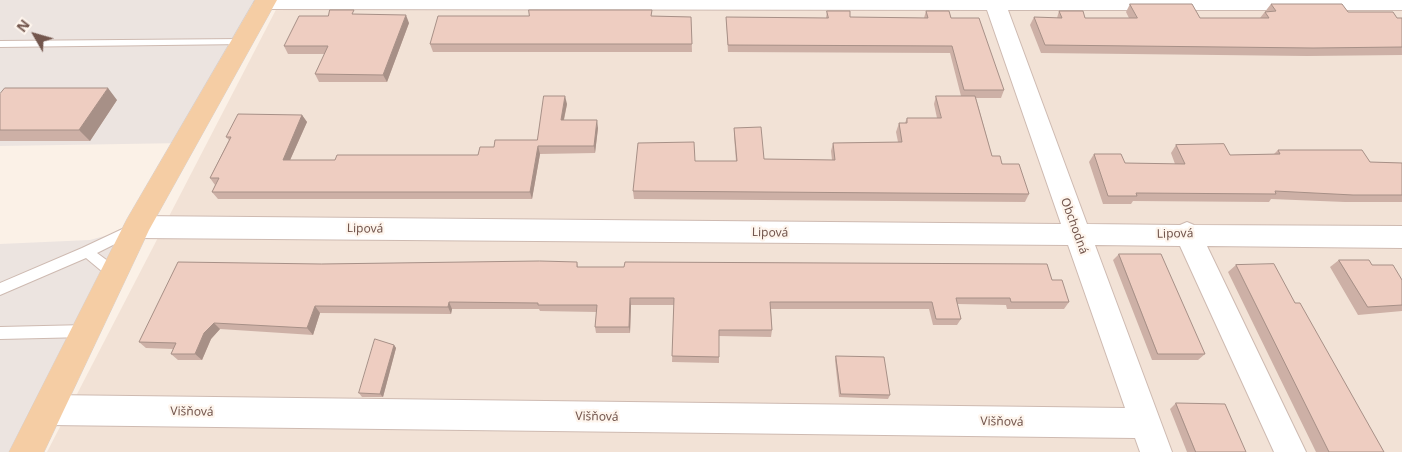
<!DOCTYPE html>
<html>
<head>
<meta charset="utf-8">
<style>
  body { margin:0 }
  #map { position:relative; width:1402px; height:452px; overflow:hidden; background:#fbf1e7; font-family:"Noto Sans",sans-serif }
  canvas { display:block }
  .north { position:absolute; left:10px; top:10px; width:50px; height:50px; -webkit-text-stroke:4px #fef5ed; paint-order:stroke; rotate:308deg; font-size:14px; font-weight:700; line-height:20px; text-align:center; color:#73564d }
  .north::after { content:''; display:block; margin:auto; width:18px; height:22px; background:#73564d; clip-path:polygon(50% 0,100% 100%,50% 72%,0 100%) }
</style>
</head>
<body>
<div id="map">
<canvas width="1402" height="452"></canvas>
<div class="north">N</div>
</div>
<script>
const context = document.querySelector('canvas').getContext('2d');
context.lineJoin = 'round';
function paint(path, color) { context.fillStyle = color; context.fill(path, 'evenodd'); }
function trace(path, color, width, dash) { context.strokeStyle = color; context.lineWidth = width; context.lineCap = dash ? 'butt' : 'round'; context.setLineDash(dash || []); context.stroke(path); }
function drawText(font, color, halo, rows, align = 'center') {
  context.font = font + ' "Noto Sans",sans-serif'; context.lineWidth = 4.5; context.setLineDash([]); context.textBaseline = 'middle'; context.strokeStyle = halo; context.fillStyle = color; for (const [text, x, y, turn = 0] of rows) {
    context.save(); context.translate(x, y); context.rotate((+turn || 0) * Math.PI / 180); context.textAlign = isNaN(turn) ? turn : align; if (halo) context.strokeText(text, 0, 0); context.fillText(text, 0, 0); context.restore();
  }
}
const residential = new Path2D(`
  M281,0H1402V452H47Z`);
const industrial = new Path2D(`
  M0,0H265L185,143L0,146Z
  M137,227L21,452H0V244L90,240Z`);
const lane = new Path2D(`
  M242,39L247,42L246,44L0,47V41Z
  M133,224L137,225L139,229L137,233L97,253L120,270L122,274L120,278L115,279L110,278L86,258L0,295V283L82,248Z
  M87,325L92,327L94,331L92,335L87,337L0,339V327Z`);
const street = new Path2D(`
  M256,0H1402V10H1008L1087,224L1180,225L1187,222L1194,225L1402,226V248L1207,246L1306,452H1274L1180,246L1095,245L1172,452H1140L1135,438L49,425L38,420L34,410L38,400L49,395L1125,408L1068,245L137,238L128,234L124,227L128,220L137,216L1061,224L987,10L264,9L257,8L254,3Z`);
const primary = new Path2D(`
  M255,0H277L149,230L44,452H9L127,219Z`);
const wall = new Path2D(`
  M1130,4L1200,18H1260L1271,4L1348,12L1397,18H1402V55L1307,56L1041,53L1030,25L1034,17L1057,18L1059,11L1085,18H1129L1126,12Z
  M827,11L850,17L924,18L926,11L951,18L1004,90L1001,98H976L992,156L1002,164L1029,194L1025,202L634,199L633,191L695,161H736L734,136V128L764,159L832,160L831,151L833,143L898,142L896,132L899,123H905L907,118H937L934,104L936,96H961L950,53L728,52L726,17L826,18Z
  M356,14L409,23L387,82H319L315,74L325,54H288L284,46L328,16Z
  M652,16L691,17L692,52H433L430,44Z
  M0,94L117,100L90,141H0Z
  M567,104L564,120L598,128L595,153L540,154L532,199H218L212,192L215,185L210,178L229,140L226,137L302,115L307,122L290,160H335L478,155L494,147L537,140Z
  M1176,145L1230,155L1274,154L1278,150L1370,162L1402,163V202H1345L1271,199L1269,202L1133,201L1131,204H1103L1089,162L1094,154L1125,163L1175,164L1171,153Z
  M1119,254L1205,354L1198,360H1152L1113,260Z
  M1339,260L1372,265L1402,280V311L1358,315L1330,267Z
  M577,262L578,267L1052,280L1069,302L1064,309H1007L1006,305L957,304L961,319L957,325H933L929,309H771L772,330L771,337L719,336V363L672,362L674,305H631L630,333H596L595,327L597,312L540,311L539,309H452L451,314L320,313L313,335L220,329L211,339L202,360H178L171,354L173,349L146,348L139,342L321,264Z
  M1236,265L1295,303L1384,452H1316L1228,272Z
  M394,345L396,348L383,397H362L359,393Z
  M836,356L890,395L888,399L839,397L835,360Z
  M1176,403L1246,452H1187L1170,409Z`);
const shadedWall = new Path2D(`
  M406,15L409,23L387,82L383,75Z
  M108,88L117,100L90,141L79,130Z
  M565,96L567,104L562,128L561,120Z
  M302,115L307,122L287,167L283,160Z
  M597,120L598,128L595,153L594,146Z
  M538,146L540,154L532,199L530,192Z
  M630,298L631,305L630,333L629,327Z
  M449,302L452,309L451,314L448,307Z
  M315,306L320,313L313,335L307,328Z
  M214,323L220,329L211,339L202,360L195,354L204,333Z
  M394,345L396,348L383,397L380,394Z`);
const building = new Path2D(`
  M1130,4H1192L1200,18H1269L1265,12L1276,11L1271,4H1342L1348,12H1393L1397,18H1402V47L1313,48L1045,45L1034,17L1062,18L1059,11H1083L1085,18H1137Z
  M330,10H354L352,14L406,15L383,75L315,74L328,46H284L299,16H328Z
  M529,10H652L651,16L691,17L692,44H430L438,16H529Z
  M827,11H850V17L928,18L926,11H949L951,18H979L1004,90H964L952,46L728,45L726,17L828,18Z
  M5,88H108L79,130H0V94Z
  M544,96H565L561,120H597L594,146H538L530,192H212L219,178H210L231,137H226L238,114L302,115L283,160H335L337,155H478L480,147H494L495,140H537Z
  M936,96H975L992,156H1000L1002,164H1019L1029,194L633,191L638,143L694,142L695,161H737L734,128L761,127L764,159L835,160L833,143L902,142L899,123H907V118H941Z
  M1224,144L1230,155L1280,154L1278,150H1362L1370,162L1402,163V195H1353L1275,191L1276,194L1136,193L1137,196H1108L1094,154H1121L1125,163L1185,164L1176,145Z
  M1119,254H1161L1205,354H1158Z
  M1339,260H1369L1372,265H1393L1402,280V305L1368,307Z
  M540,261L577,262V267H624L625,262L1047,264L1052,280H1062L1069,302H1011L1010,298H956L961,319H936L932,302H770L772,330H719V357L672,356L674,298H630L629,327H595L597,305H538V303L449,302L448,307L315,306L307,328L214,323L204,333L195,354H171L176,343L139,342L178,262L321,264Z
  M1274,264L1295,303H1300L1384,452H1329L1236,265Z
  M375,339L394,345L380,394L359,393Z
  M836,356L884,357L890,395L841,394Z
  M1176,403L1225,404L1246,452H1196Z`);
const streetNames = [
  ["Obchodná",1074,226,70],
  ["Lipová",365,229,1],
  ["Lipová",770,233,1],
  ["Lipová",1175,234,-1],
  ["Višňová",192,412,1],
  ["Višňová",597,417,1],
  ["Višňová",1002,422,1]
];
paint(residential, '#f2e2d6');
paint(industrial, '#ece4e0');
trace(lane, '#cebab1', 2);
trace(street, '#cebab1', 2);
trace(primary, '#d8d0cd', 1);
paint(lane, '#fff');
paint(street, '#fff');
paint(primary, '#f5cda4');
paint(wall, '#cdb0a6');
paint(shadedWall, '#a79087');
paint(building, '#eecdc1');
trace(building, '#a79087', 1);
drawText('12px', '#73564d', '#fef5ed', streetNames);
</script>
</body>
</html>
